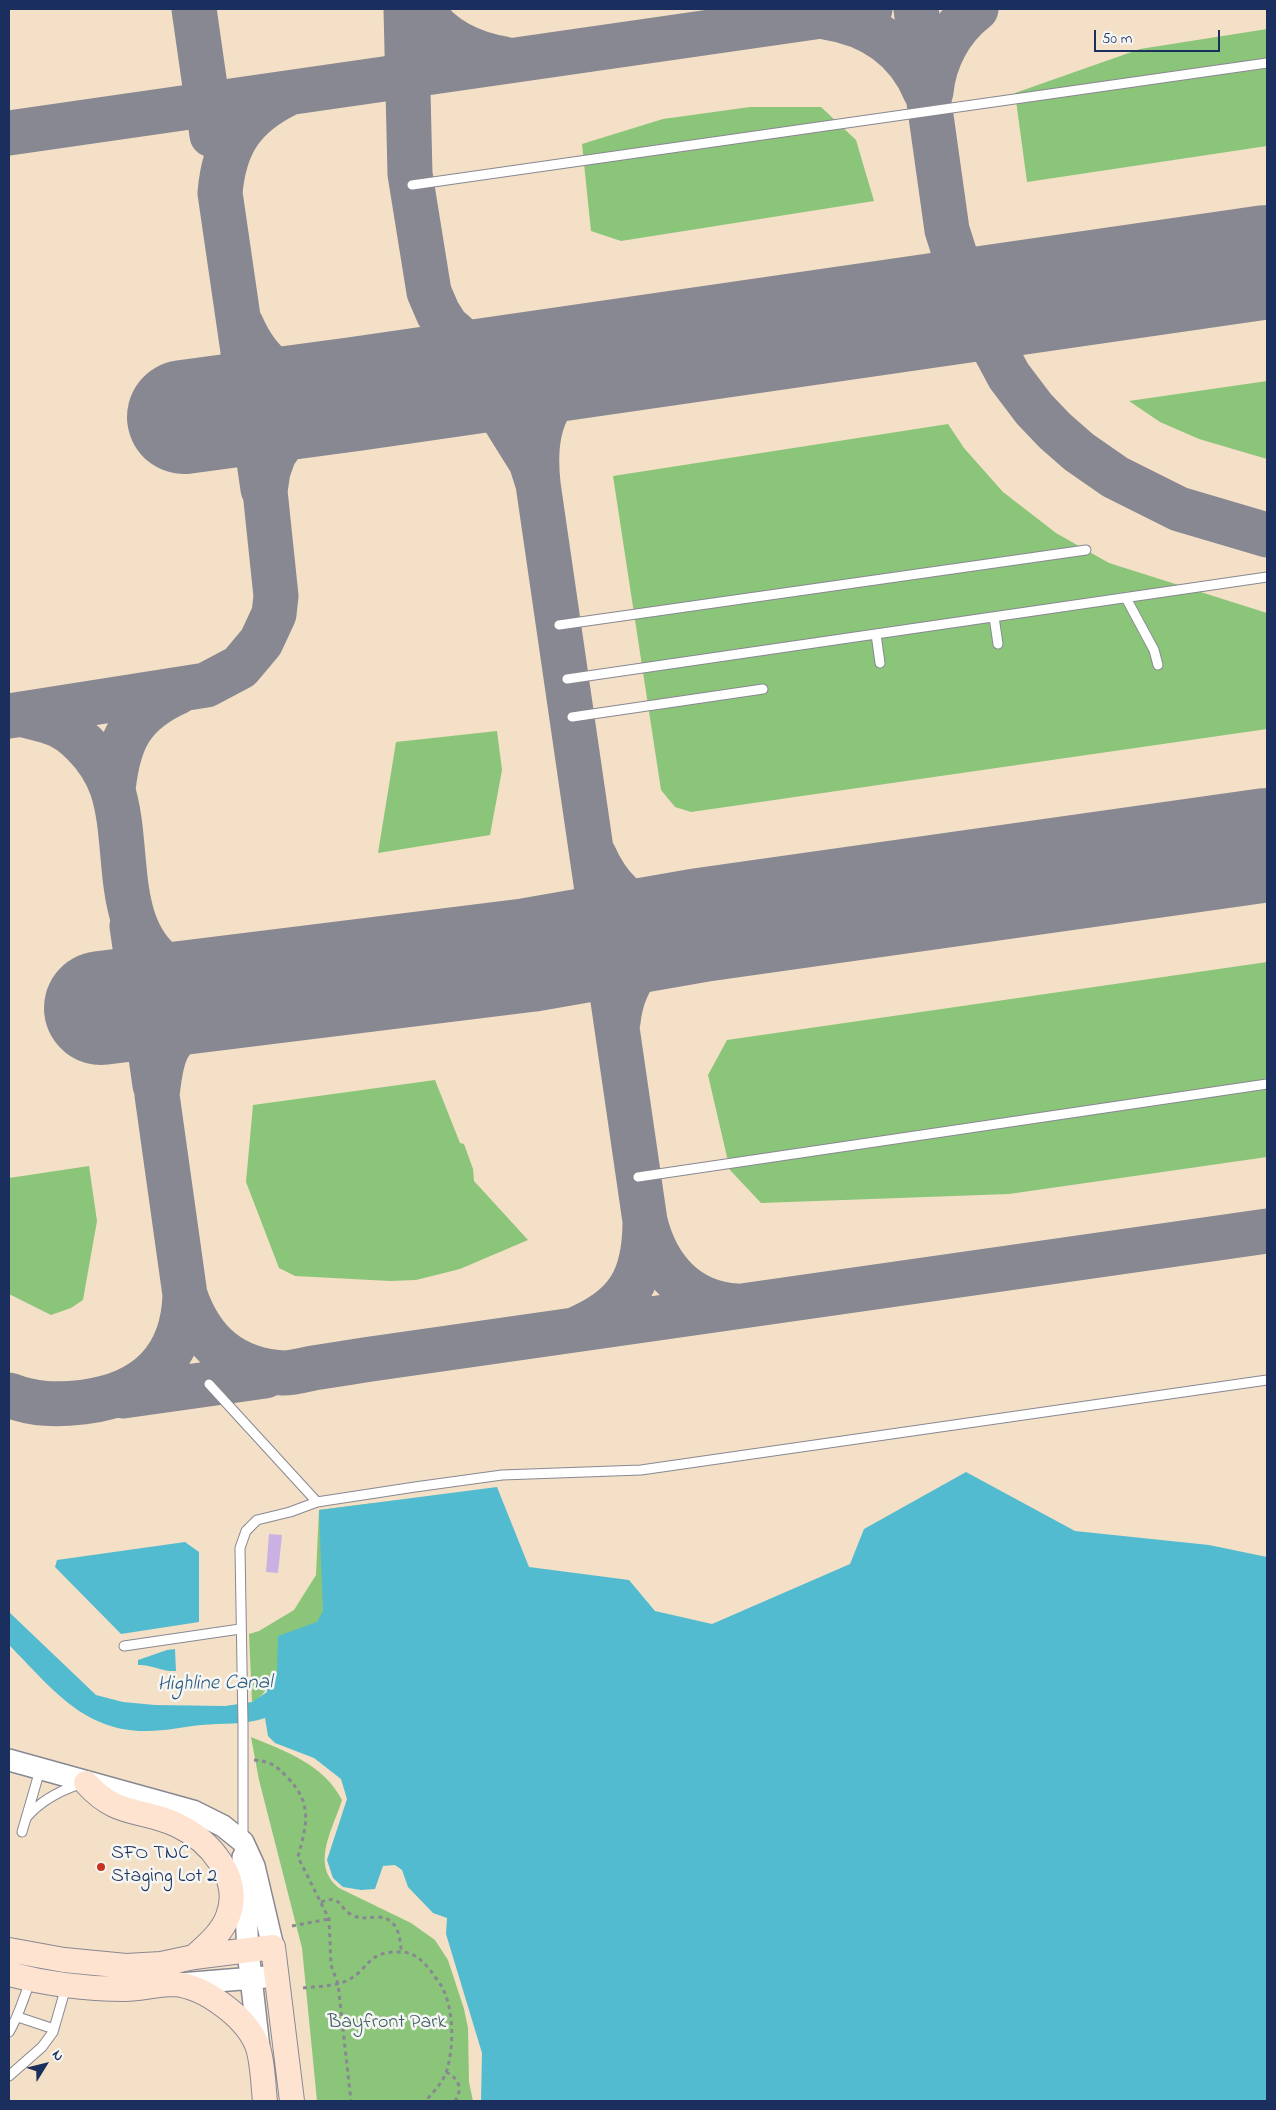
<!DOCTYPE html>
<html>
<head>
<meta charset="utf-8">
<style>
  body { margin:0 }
  #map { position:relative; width:1276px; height:2110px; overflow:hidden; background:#f4e0c6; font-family:"Indie Flower",sans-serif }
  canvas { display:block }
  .frame { position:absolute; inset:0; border:10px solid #1b2f5e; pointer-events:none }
  .north { position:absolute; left:20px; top:2040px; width:50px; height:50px; -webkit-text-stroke:4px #f6f6f2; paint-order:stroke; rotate:54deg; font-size:14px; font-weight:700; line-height:20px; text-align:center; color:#1b2f5e }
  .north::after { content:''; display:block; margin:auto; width:18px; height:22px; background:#1b2f5e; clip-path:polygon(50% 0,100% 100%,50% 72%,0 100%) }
  .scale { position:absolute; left:1094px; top:30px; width:126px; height:22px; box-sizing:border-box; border:2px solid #1b2f5e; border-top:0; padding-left:6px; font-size:15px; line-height:18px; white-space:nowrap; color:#1b2f5e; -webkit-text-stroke:4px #f6f6f2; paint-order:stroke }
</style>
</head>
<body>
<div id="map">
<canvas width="1276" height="2110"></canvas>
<div class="frame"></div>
<div class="north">N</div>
<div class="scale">50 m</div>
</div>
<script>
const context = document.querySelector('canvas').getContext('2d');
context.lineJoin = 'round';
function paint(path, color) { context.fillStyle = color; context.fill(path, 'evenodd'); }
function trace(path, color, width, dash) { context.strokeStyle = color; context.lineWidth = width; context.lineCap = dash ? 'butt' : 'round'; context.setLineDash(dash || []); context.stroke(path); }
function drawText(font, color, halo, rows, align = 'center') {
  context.font = font + ' "Indie Flower",sans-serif'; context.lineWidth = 5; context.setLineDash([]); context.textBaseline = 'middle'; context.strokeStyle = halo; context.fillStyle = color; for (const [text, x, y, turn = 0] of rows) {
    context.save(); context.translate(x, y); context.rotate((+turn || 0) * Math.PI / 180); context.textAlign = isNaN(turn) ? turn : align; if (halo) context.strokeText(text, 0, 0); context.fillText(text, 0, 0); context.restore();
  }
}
const green = new Path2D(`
  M1267,29V146L1027,182L1015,93L1140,49Z
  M750,107H821L856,140L874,201L621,241L591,231L582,144L663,119Z
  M1267,381V459L1199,439L1160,422L1129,401Z
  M948,424L964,448L1003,492L1056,533L1109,563L1267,613V729L691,812L675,807L661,790L613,476Z
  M497,731L502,770L490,835L378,853L396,742Z
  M1267,962V1157L1009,1194L761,1203L730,1170L708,1075L727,1040Z
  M435,1080L460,1143L464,1144L473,1169L474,1181L528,1240L460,1269L416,1280L390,1281L295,1276L279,1268L246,1182L253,1105Z
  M89,1166L97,1221L83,1300L71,1308L51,1315L9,1294V1178Z
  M374,1503L335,1615L277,1673L268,1678C267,1690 263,1697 252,1702L249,1634L259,1631L294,1610L316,1575L319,1510Z
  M251,1737C287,1752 323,1764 342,1800C333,1829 310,1865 339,1888L411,1923L435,1940L448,1960L464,2009L468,2028L469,2082L473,2101H317L302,1948L259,1780Z`);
const water = new Path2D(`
  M966,1472L1075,1531L1209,1545L1267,1557V2101H481L482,2053L446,1934L447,1918L433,1913L408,1887L402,1870L395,1865L383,1866L375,1889L361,1890L343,1887L333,1878L327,1860L347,1799L341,1779L314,1758L275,1743L268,1736L265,1718C245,1725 222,1723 201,1725C183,1727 165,1731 147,1731C83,1732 50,1686 9,1645V1612L96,1695L123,1702L155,1705L225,1706L252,1702L267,1692V1678L277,1673L278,1636L317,1622L323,1611L319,1510L497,1487L529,1567L629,1580L655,1611L712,1624L850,1564L864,1529Z
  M185,1542L199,1552V1622L121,1634L55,1567L57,1560Z
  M175,1649L176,1671C163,1672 150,1664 138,1665V1660L167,1650Z`);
const taxiway = new Path2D(`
  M194,9L212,135
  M406,9L410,174L429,292L438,313L531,462L538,484L645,1221C645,1278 628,1308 574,1330
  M421,9C440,39 470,53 504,59
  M916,9L947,230L971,305L1009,376L1034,409L1055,431L1079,452L1115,477L1179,509L1267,535
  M825,17C871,24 907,48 925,91
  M931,92C934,60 950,29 976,9
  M9,133L870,9
  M241,324C265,380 299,387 355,394
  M452,331C502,382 561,356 623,355
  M538,483C531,417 551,385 612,360
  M263,489L220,193C224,145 242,116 287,94
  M20,714C31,717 43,719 53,723C65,727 75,735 84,744C97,757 106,771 112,788C132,848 110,930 171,970C191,983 212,987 235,992
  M9,716L206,685L240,667L261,642L274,614L276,596L265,491L268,471L274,454L285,438L298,422L314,411L355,394
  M113,790C118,741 131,713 178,692
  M594,855C607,885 627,907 659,918C672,922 687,923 701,925
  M132,926L155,1085
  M618,1022C623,969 656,946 701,925
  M645,1221C656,1267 686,1303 737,1306
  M185,1295C201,1342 232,1370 283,1373C293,1373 304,1370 313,1368C335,1365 357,1361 378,1358L1267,1231
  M9,1395C34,1405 57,1405 84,1402C146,1394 183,1359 185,1295L157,1095C159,1080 160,1063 167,1049C181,1021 210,1007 235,992
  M123,1396L265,1376`);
const runway = new Path2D(`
  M184,417L355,394L1267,262
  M101,1008L529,955L701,925L1267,845`);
const building = new Path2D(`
  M269,1534L282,1535L278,1573L266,1572Z`);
const path = new Path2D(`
  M254,1760C269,1761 277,1766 287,1777C313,1804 307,1823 298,1857L329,1919L331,1965L338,1984L351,2101
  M321,1902C342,1894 338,1908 352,1915C362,1920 369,1917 379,1917C397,1918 401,1937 401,1952
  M292,1926L329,1919
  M303,1988C317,1986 335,1987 348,1980C370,1969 366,1951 400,1952C414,1952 422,1960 431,1971C434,1976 439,1982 442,1987C454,2010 454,2045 447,2070C443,2082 434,2092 425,2101
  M446,2072C459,2078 463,2089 455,2101`);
const service = new Path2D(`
  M412,185L1267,63
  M1126,598L1154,650L1158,665
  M994,617L998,644
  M559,625L1086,550
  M876,634L880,663
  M567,679L1267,577
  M572,717L763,689
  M638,1177L1267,1084
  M209,1384L317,1502
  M124,1646L240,1629
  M26,1818C40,1801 59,1791 80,1784
  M22,1832L40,1770
  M243,1839V1726L240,1548L246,1531L257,1520L290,1512L317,1502L415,1487L502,1475L641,1470L1267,1380
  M18,2017L54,2029
  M9,2032C19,2016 23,1998 31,1980
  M9,2076L42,2047L53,2032L66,1987`);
const tertiary = new Path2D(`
  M9,1760L193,1811L223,1826L243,1842L254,1866L273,1947
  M243,1857L248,1951L259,2048
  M180,1984L266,1977`);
const secondary = new Path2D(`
  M86,1783C117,1818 141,1808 177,1825C209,1840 243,1878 228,1916C222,1933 207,1945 194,1957
  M9,1950L64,1960L126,1966L161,1964L194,1957L273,1947L292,2101
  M9,1974C47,1984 85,1989 125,1989C141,1989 158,1984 174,1984C204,1986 246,2017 257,2045C263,2060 263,2085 265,2101`);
const markers = [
  [101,1867,5,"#c8321e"]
];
const poiNames = [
  ["SFO TNC",111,1855],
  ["Staging Lot 2",111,1878]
];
const parkNames = [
  ["Bayfront Park",387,2024]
];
const waterNames = [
  ["Highline Canal",215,1685,-1]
];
paint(green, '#8bc57a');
paint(water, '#53bbd0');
trace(taxiway, '#888892', 45);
trace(runway, '#888892', 114);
paint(building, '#c9b2e3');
trace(service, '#888892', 11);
trace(tertiary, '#888892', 24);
trace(secondary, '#888892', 26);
trace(path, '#888892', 3, [4, 4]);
trace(service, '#fff', 9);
trace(tertiary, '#fff', 21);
trace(secondary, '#fee3d1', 24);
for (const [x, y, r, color] of markers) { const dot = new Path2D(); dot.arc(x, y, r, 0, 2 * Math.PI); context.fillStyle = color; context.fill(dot); trace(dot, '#f6f6f2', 2); }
drawText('20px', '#1b2f5e', '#f6f6f2', poiNames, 'left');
drawText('20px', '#3d5c66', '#f6f6f2', parkNames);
drawText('italic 21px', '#2c5980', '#f6f6f2', waterNames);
</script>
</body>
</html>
